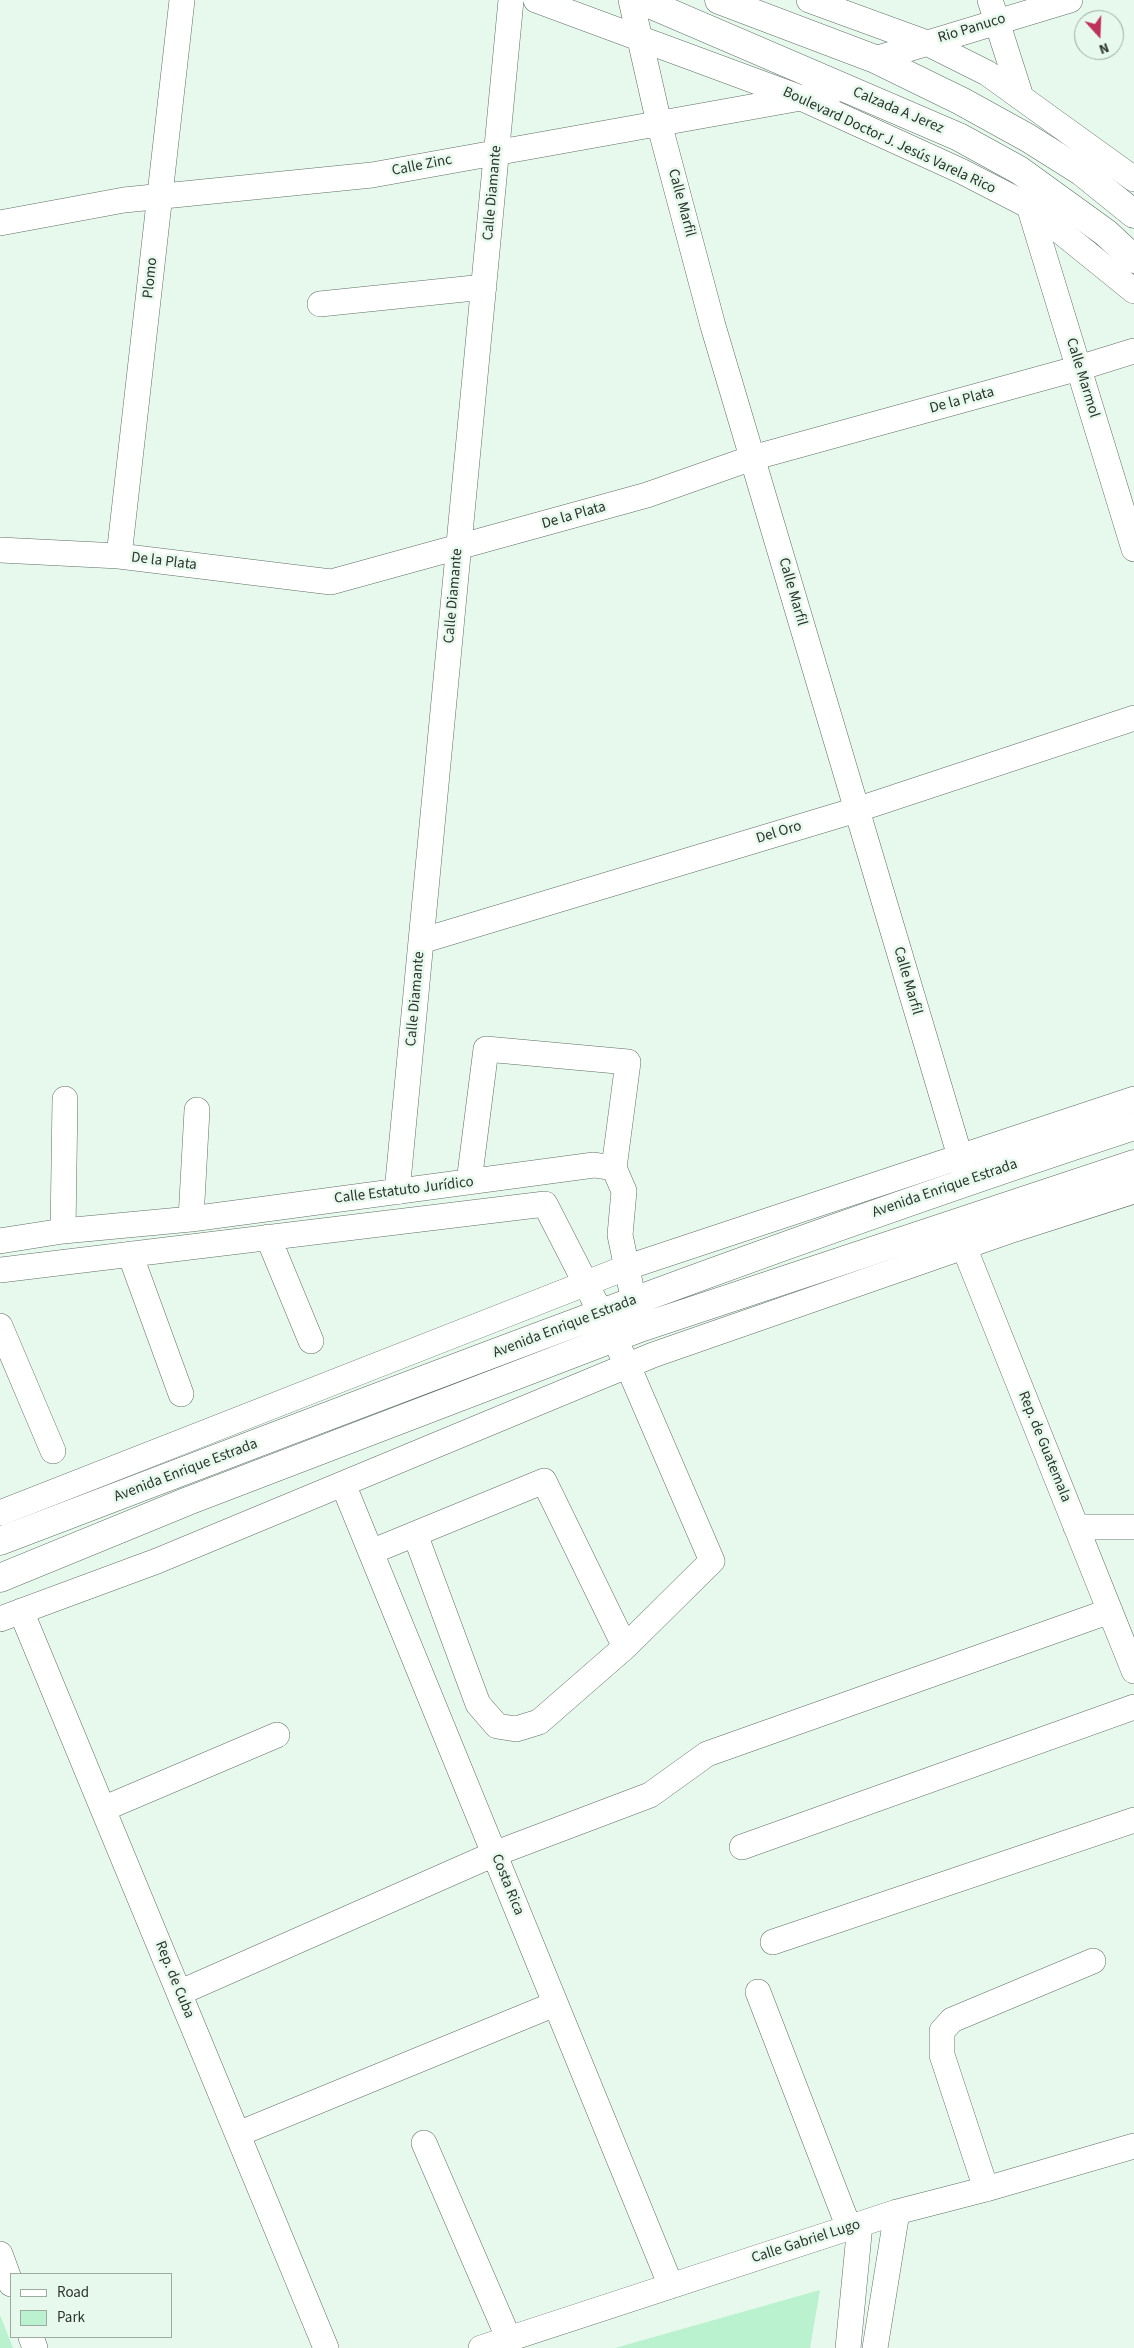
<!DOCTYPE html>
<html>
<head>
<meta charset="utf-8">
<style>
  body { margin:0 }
  #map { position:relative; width:1134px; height:2348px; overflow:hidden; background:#e6f9ec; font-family:"Source Sans 3",sans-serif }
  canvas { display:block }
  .legend { position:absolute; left:10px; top:2273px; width:162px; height:65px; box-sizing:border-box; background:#e6f9ec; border:1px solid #9caaa0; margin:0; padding:6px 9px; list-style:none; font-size:15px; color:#2d342f }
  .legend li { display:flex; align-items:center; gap:10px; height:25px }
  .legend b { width:25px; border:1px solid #9caaa0 }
  .north { position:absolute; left:1074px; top:10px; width:50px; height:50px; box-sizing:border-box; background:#e6f9ec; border:1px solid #9caaa0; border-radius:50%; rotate:160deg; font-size:14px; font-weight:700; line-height:20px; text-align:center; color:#2d342f }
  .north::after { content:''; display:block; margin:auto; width:18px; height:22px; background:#bf305d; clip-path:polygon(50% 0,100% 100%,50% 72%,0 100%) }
</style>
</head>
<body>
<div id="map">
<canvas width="1134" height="2348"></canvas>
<ul class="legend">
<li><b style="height:6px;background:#fff"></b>Road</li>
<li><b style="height:14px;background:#baf1ce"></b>Park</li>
</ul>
<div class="north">N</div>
</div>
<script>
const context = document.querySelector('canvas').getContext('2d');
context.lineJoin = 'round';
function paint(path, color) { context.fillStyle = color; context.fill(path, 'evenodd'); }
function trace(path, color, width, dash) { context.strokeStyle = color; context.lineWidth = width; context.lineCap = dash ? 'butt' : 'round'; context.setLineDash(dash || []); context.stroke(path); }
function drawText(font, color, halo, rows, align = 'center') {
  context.font = font + ' "Source Sans 3",sans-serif'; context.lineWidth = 5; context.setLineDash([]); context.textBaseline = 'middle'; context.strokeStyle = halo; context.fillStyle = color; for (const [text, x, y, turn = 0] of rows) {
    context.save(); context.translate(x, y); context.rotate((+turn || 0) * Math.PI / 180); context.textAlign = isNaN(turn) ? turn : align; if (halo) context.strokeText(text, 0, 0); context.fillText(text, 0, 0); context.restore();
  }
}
const green = new Path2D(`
  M820,2290L810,2348H615Z
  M0,2315L13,2348H0Z`);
const minor = new Path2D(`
  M536,0L801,98L961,171L1029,206L1134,291
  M631,0L659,123L713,326L967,1180
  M809,0L927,43L987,73L1134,179
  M990,0L1021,97
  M875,59L1070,0
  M1029,206L1134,549
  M0,223L124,200L372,175L801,98L842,88
  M320,304L484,287
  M0,550L119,556L331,582L647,495L752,458L1079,368L1134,351
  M119,556L182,0
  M421,941L856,810L1134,718
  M469,1182L486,1049L628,1062L614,1168
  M397,1192L511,0
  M191,1219L197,1110
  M63,1231L65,1099
  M958,1232L1134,1671
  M268,1237L311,1341
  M0,1241L63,1231L191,1219L594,1165L614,1168L624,1191L620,1235L638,1321
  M130,1254L181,1394
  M0,1270L545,1204L628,1366L712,1561L625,1647L539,1722L516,1729L497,1726L478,1704L415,1534
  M0,1326L53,1451
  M343,1484L671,2286
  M0,1513L625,1268L1134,1099
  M1076,1527H1134
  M371,1552L544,1481L625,1647
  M21,1611L326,2348
  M0,1619L157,1561L653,1355L1015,1229L1134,1191
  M103,1809L277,1735
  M742,1847L1134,1707
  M773,1942L1134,1820
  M758,1992L849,2228
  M179,1993L494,1854L650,1795L707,1754L1110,1611
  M238,2134L555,2004
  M424,2143L508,2337
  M986,2189L942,2055V2031L952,2020L1093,1961
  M0,2254L11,2284
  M31,2337L35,2348
  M481,2348L897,2212L986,2189L1134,2146
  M848,2348L860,2224
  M875,2348L897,2212`);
const major = new Path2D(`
  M640,0L959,137L1019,170L1106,233L1134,259
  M719,0L875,59L961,101L1028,138L1082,172L1134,214
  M0,1541C376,1398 751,1251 1134,1126
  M0,1578L188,1501L640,1328L1134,1164`);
const streetNames = [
  ["Rio Panuco",972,29,-17],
  ["Calzada A Jerez",898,111,23],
  ["Boulevard Doctor J. Jesús Varela Rico",889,141,25],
  ["Calle Zinc",422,166,-11],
  ["Calle Diamante",493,193,-85],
  ["Calle Marfil",681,203,75],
  ["Plomo",151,278,-84],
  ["Calle Marmol",1082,378,73],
  ["De la Plata",962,401,-15],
  ["De la Plata",574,516,-16],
  ["De la Plata",164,562,7],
  ["Calle Marfil",792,592,74],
  ["Calle Diamante",454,596,-85],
  ["Del Oro",779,833,-17],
  ["Calle Marfil",907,981,74],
  ["Calle Diamante",416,999,-85],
  ["Avenida Enrique Estrada",945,1189,-19],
  ["Calle Estatuto Jurídico",404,1191,-7],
  ["Avenida Enrique Estrada",565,1327,-21],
  ["Rep. de Guatemala",1044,1447,68],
  ["Avenida Enrique Estrada",186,1471,-21],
  ["Costa Rica",507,1885,68],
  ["Rep. de Cuba",174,1980,68],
  ["Calle Gabriel Lugo",806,2242,-18]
];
paint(green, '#baf1ce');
trace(minor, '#5f6f65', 26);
trace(major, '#5f6f65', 29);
trace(minor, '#fff', 25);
trace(major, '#fff', 28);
drawText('15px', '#2d342f', '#e6f9ec', streetNames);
</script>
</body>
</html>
